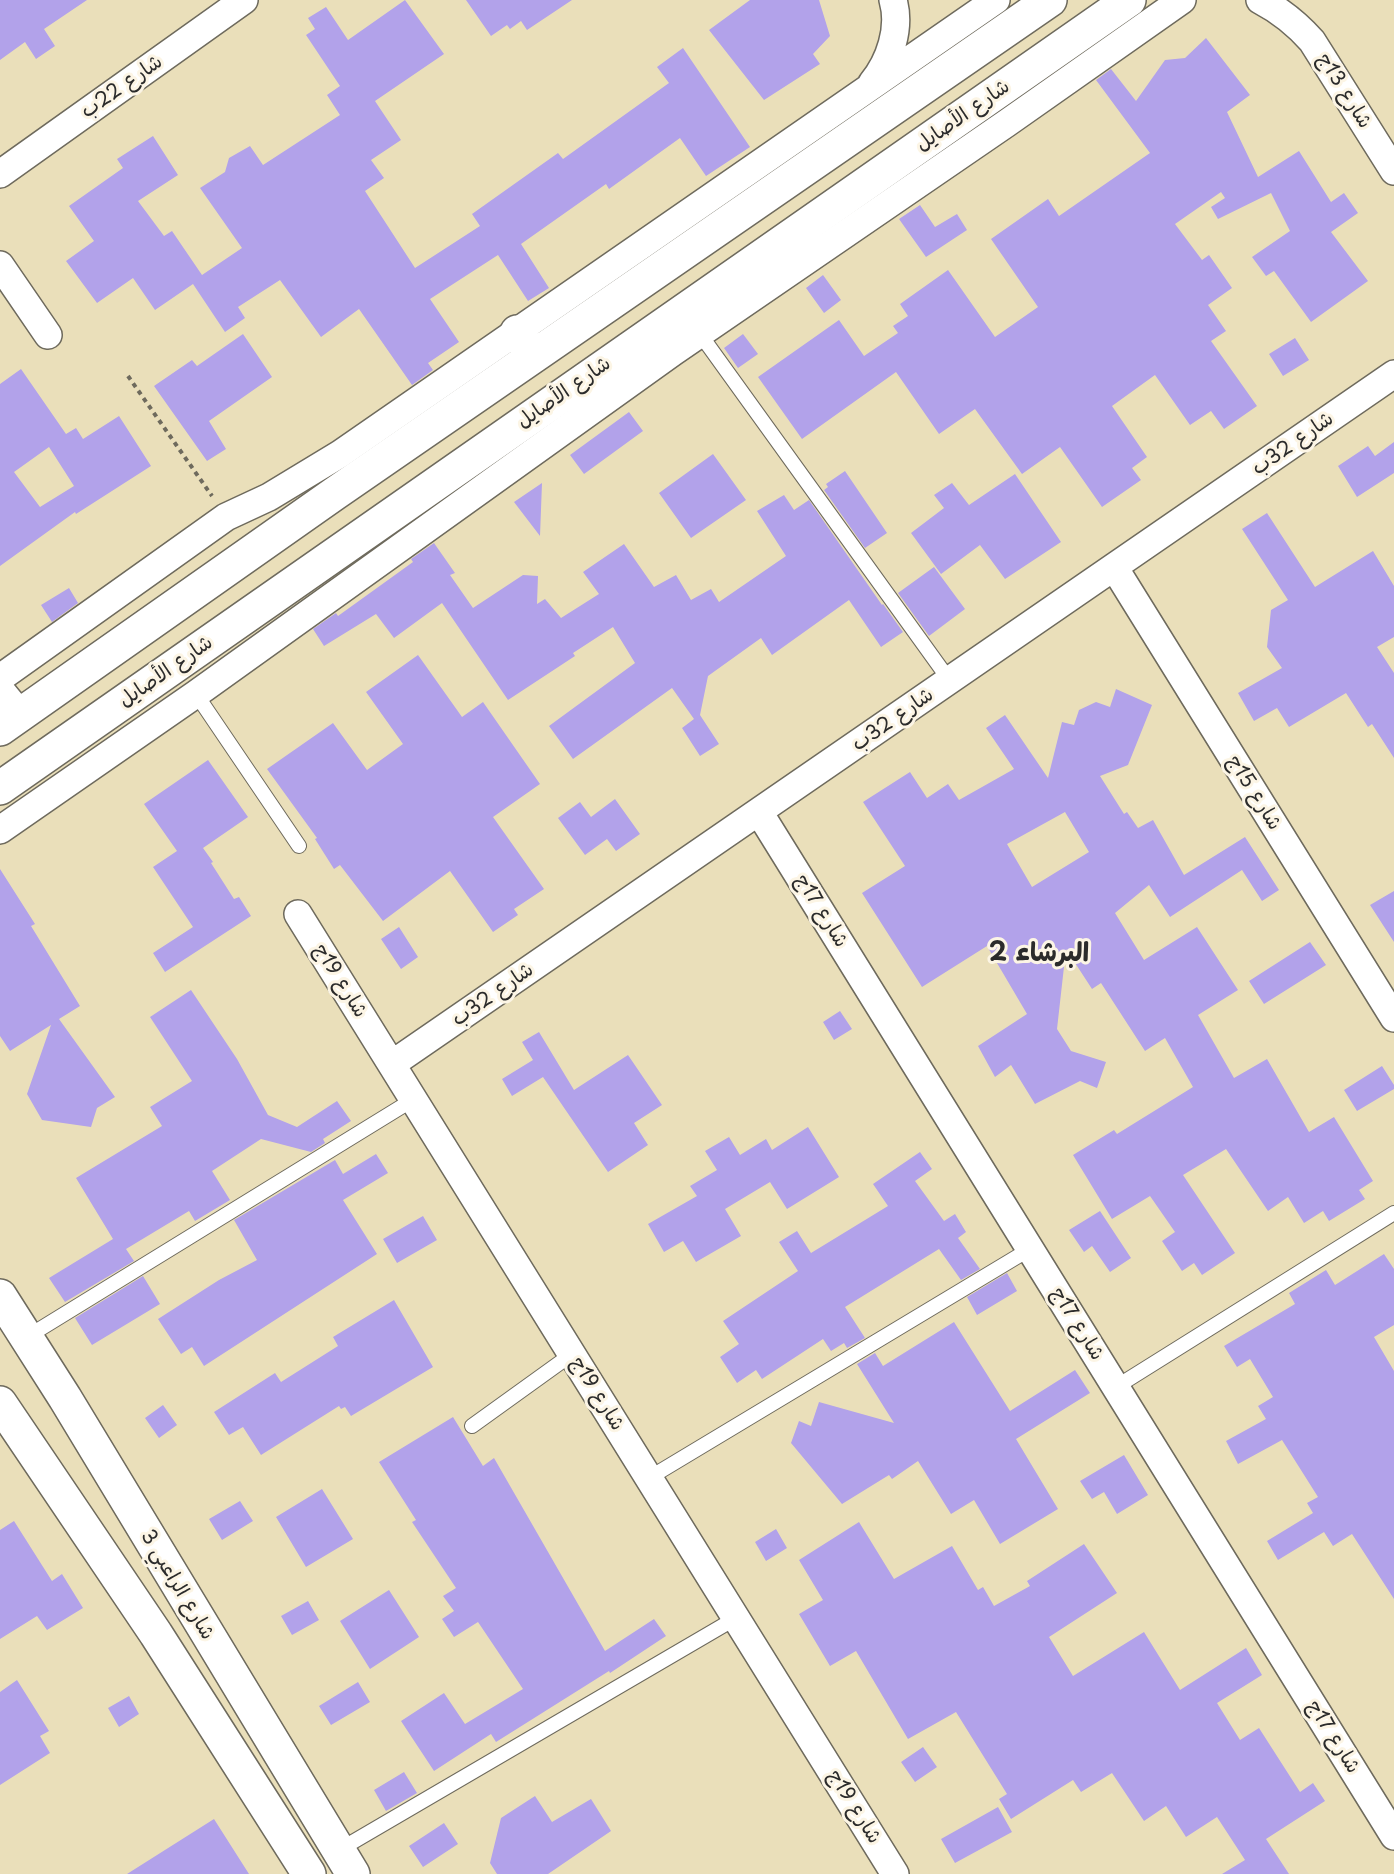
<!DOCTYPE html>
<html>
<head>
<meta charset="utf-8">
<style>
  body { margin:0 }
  canvas { display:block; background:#eadfba }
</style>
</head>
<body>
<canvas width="1394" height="1874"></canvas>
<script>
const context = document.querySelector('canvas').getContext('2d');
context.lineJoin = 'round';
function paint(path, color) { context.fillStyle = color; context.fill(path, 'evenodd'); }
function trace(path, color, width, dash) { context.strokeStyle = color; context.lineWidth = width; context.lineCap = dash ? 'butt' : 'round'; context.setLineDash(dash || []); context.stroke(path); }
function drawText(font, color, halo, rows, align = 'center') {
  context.font = font + ' "Playpen Sans","Playpen Sans Arabic",sans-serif'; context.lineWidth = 6; context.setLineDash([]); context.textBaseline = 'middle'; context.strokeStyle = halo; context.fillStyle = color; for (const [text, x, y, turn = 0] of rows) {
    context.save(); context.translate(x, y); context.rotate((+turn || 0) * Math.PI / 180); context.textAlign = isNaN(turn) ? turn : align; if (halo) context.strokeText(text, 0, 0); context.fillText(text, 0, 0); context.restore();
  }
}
const building = new Path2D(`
  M0,0H87L44,29L55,46L36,59L25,42L0,60Z
  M405,0L444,54L375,101L401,140L371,160L384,178L365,191L415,268L480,226L472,214L558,153L563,159L669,83L657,67L683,48L750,147L706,176L680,138L609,189L606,184L521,244L549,288L528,301L498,255L430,299L459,342L428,363L433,370L412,385L359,309L321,337L280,280L238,307L245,318L225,332L193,284L155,310L133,278L97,303L66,261L94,241L69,206L123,168L117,159L153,136L178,175L138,201L164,236L172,231L202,275L242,248L200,188L225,172L229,158L250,146L263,165L340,115L327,95L340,86L306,35L315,29L308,18L326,7L348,40Z
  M466,0H572L527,30L521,21L510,29L507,25L491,36Z
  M750,0H819L830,36L813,54L820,64L764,100L709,30Z
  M1206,38L1250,95L1227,112L1258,177L1299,151L1331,202L1344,193L1358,213L1331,232L1368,281L1311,322L1274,271L1266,276L1252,257L1290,231L1271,193L1218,219L1211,207L1225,198L1221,192L1175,224L1202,260L1209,255L1232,288L1208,305L1226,331L1211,341L1257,406L1224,429L1211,411L1190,425L1155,375L1112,406L1147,457L1132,468L1141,480L1102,507L1060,447L1022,474L975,409L939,434L896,372L802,439L758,377L839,320L864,356L898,333L893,326L908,316L900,304L948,270L995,337L1038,307L991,239L1048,199L1059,216L1150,153L1096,80L1111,69L1136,101L1165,60L1185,58Z
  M920,205L935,227L957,214L967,230L926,257L899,219Z
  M823,275L841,300L824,313L806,288Z
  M243,334L272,377L209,421L226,449L207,461L154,386L192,360L197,366Z
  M743,334L758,354L738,368L724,348Z
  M1295,338L1309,360L1283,376L1269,354Z
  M21,369L66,434L76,428L83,439L119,416L151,466L76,514L75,512L0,566V384ZM49,447L74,486L40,507L14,472Z
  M629,412L643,431L584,474L570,455Z
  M1394,442V473L1357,497L1338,466L1368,446L1375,456Z
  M713,454L746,500L691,538L659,493Z
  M845,471L887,533L865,548L824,490L828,487L826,484Z
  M1015,474L1061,542L1005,579L980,545L941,574L911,533L944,508L934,495L952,483L969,505Z
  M542,483L540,536L514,502Z
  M784,495L794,510L809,500L882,605L883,604L903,632L881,647L849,600L772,655L761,638L708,676L700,715L719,744L700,756L682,728L694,719L672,688L573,759L549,726L635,663L613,627L573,653L575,656L508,700L442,603L394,638L376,614L324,646L313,629L336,613L338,616L413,562L411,559L434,543L455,573L450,575L473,608L523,575L538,576L537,604L545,599L561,618L599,594L583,572L624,544L654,587L676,575L691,600L711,589L719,602L786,556L757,511Z
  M1267,513L1315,587L1373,551L1394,586V637L1377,647L1394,673V758L1372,724L1368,727L1346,693L1289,727L1277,708L1254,721L1238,693L1282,668L1267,647L1271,610L1288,600L1242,529Z
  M934,567L965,609L929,636L898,593Z
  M69,588L78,603L52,622L41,605Z
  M418,655L462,717L483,702L540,784L493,817L544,889L514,909L518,915L493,932L450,871L383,921L340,865L334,869L315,839L317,838L267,769L333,723L367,770L403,744L366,692Z
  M1116,689L1152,705L1128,765L1100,776L1124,814L1127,812L1138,828L1153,820L1184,875L1245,837L1279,890L1262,901L1242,870L1170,917L1149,885L1115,913L1144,960L1197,927L1238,990L1198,1015L1234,1078L1267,1059L1309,1132L1334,1117L1373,1181L1359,1190L1365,1199L1329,1221L1323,1211L1304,1223L1288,1197L1268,1211L1226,1149L1183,1175L1235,1253L1202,1275L1194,1263L1182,1271L1162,1241L1175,1232L1150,1196L1112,1219L1073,1155L1114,1130L1117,1134L1193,1087L1165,1038L1145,1051L1101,983L1092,989L1066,949L1057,1029L1071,1051L1106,1062L1097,1088L1080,1081L1035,1104L1011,1065L995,1077L978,1046L1027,1014L987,946L922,987L862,893L905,866L863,802L910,772L927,798L948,784L959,800L1014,769L986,728L1005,715L1048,778L1062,722L1074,725L1079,710L1096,702L1110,707ZM1065,812L1089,852L1032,887L1007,844Z
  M208,760L248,817L203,848L213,862L211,863L234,899L239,897L251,916L165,972L153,953L193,927L153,867L177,851L144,804Z
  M615,799L640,834L616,851L607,839L585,855L558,818L580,802L591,817Z
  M0,869L35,924L31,926L80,1006L59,1019L115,1097L97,1108L91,1127L42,1120L27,1094L51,1025L10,1051L0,1036Z
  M1394,891V942L1370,905Z
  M399,927L418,957L401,969L381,939Z
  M1310,942L1326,965L1264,1004L1249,981Z
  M191,990L237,1059L268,1115L297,1127L337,1101L351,1121L323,1139L325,1143L311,1152L261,1139L212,1171L230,1200L195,1221L189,1211L126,1249L134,1261L65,1302L49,1278L113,1239L76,1178L162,1126L150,1107L192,1081L150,1017Z
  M840,1011L852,1029L834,1040L823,1022Z
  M539,1032L574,1090L628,1055L662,1105L634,1123L648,1145L608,1172L543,1077L512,1096L502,1079L533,1060L522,1042Z
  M1382,1066L1394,1085V1089L1357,1111L1344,1090Z
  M808,1127L839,1177L787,1209L770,1182L725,1209L741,1236L696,1262L683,1241L664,1252L648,1224L697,1196L690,1186L717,1170L705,1151L729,1137L740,1155L766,1139L772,1150Z
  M920,1152L932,1169L915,1181L944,1221L955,1214L966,1232L958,1238L980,1269L961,1280L939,1249L845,1307L865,1338L847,1348L844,1343L831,1351L823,1339L762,1379L756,1370L737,1383L720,1357L739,1344L723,1321L798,1271L779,1242L797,1231L811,1253L888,1206L873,1184Z
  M376,1154L388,1173L343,1200L377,1254L204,1366L192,1347L181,1354L158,1319L219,1280L257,1260L234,1220L335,1160L343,1174Z
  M1100,1211L1131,1258L1110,1272L1092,1246L1084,1252L1069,1230Z
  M423,1216L437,1240L397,1263L383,1239Z
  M1384,1254L1394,1269V1325L1374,1337L1394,1371V1599L1352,1534L1333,1546L1324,1532L1278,1560L1267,1541L1313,1513L1307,1503L1318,1497L1282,1440L1238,1464L1226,1441L1266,1419L1258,1406L1273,1397L1250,1359L1237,1367L1224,1346L1295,1304L1289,1293L1326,1270L1335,1285Z
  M1007,1273L1017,1291L977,1315L967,1297Z
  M143,1276L160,1304L92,1345L75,1318Z
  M394,1300L433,1367L351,1416L345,1407L341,1409L339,1406L261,1455L243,1427L229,1435L214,1412L275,1373L281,1382L338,1346L333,1337Z
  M954,1322L1010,1411L1075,1370L1090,1393L1016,1439L1058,1509L1000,1544L974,1500L951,1514L918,1461L892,1479L889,1475L842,1504L791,1443L799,1421L811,1426L819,1402L894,1423L857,1364L875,1353L883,1366Z
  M163,1405L177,1425L159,1438L145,1418Z
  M453,1417L483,1466L494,1458L605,1651L654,1619L666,1636L610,1673L609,1671L496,1742L491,1734L434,1771L401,1721L444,1693L465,1724L523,1689L478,1622L454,1637L442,1619L454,1611L443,1596L456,1588L412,1522L416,1520L379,1462Z
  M1124,1455L1148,1495L1117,1514L1104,1492L1092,1499L1080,1481Z
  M322,1489L353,1539L306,1567L276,1517Z
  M240,1501L253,1521L222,1540L209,1519Z
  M14,1521L52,1581L62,1574L83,1608L47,1630L37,1616L0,1639V1530Z
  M859,1522L894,1579L952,1546L978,1590L983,1587L994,1606L1030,1586L1027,1581L1084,1544L1117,1593L1049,1637L1073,1676L1144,1632L1180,1690L1246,1648L1262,1675L1217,1703L1240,1740L1259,1728L1300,1792L1313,1783L1325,1801L1266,1839L1289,1874H1222L1245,1860L1217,1817L1186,1837L1166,1806L1144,1821L1112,1773L1081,1792L1073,1780L1011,1819L999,1799L1007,1794L956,1712L908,1739L856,1651L830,1666L799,1614L823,1600L799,1560Z
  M776,1529L787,1548L766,1561L755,1542Z
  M389,1590L419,1637L370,1669L340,1621Z
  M308,1601L319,1620L292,1635L281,1616Z
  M17,1680L49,1731L40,1736L50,1753L0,1785V1692Z
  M358,1682L370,1702L331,1725L319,1706Z
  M129,1696L139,1714L119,1727L108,1708Z
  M923,1747L937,1767L915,1782L901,1762Z
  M404,1772L417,1793L386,1811L374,1790Z
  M535,1796L552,1822L591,1799L611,1831L548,1874H497L490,1863L501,1818Z
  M998,1807L1012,1832L955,1863L941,1839Z
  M214,1819L249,1874H127Z
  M444,1823L458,1844L423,1867L409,1846Z`);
const path = new Path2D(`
  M128,376L212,496`);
const service = new Path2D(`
  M700,334L950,681
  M196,694L299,846
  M27,1337L414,1099
  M1116,1387L1394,1213
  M472,1426L572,1354
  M649,1478L1030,1249
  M339,1850L736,1618`);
const minor = new Path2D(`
  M1260,0C1281,11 1296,23 1312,41L1394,171
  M872,83C890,61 901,28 893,0
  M0,174L244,0
  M0,265L48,335
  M1114,567L1394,1018
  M0,678L226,517L269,497L340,454L996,0
  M759,812L1394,1836
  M0,830L196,694L673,352L1007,123L1182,0
  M298,914L895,1874
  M392,1064L1394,374`);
const tertiary = new Path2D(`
  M517,332L533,356
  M0,694L18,716
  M0,729L334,494L1050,0
  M0,788L1129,0
  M0,1296L65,1398L353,1874
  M0,1403L156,1634L309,1874`);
const streetNames = [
  ["شارع 22ب",122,87,-35],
  ["شارع 13ج",1344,91,58],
  ["شارع الأصايل",963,116,-35],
  ["شارع الأصايل",564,393,-35],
  ["شارع 32ب",1293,444,-35],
  ["شارع الأصايل",166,672,-35],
  ["شارع 32ب",893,720,-35],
  ["شارع 15ج",1254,793,58],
  ["شارع 17ج",821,911,58],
  ["شارع 19ج",340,981,58],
  ["شارع 32ب",493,995,-35],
  ["شارع 17ج",1077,1324,58],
  ["شارع 19ج",597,1394,58],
  ["شارع الراعبي 3",177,1585,59],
  ["شارع 17ج",1333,1737,58],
  ["شارع 19ج",854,1807,58]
];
const districtNames = [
  ["البرشاء 2",1039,954]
];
paint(building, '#b2a2ea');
trace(service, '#6e6a5d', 16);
trace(minor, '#6e6a5d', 30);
trace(tertiary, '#6e6a5d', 36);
trace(path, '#6e6a5d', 4, [4.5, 4.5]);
trace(service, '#fff', 14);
trace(minor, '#fff', 27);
trace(tertiary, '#fff', 33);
drawText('20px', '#2b2b2b', '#fcf5e5', streetNames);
drawText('bold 26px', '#2b2b2b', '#fcf5e5', districtNames);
</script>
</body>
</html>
